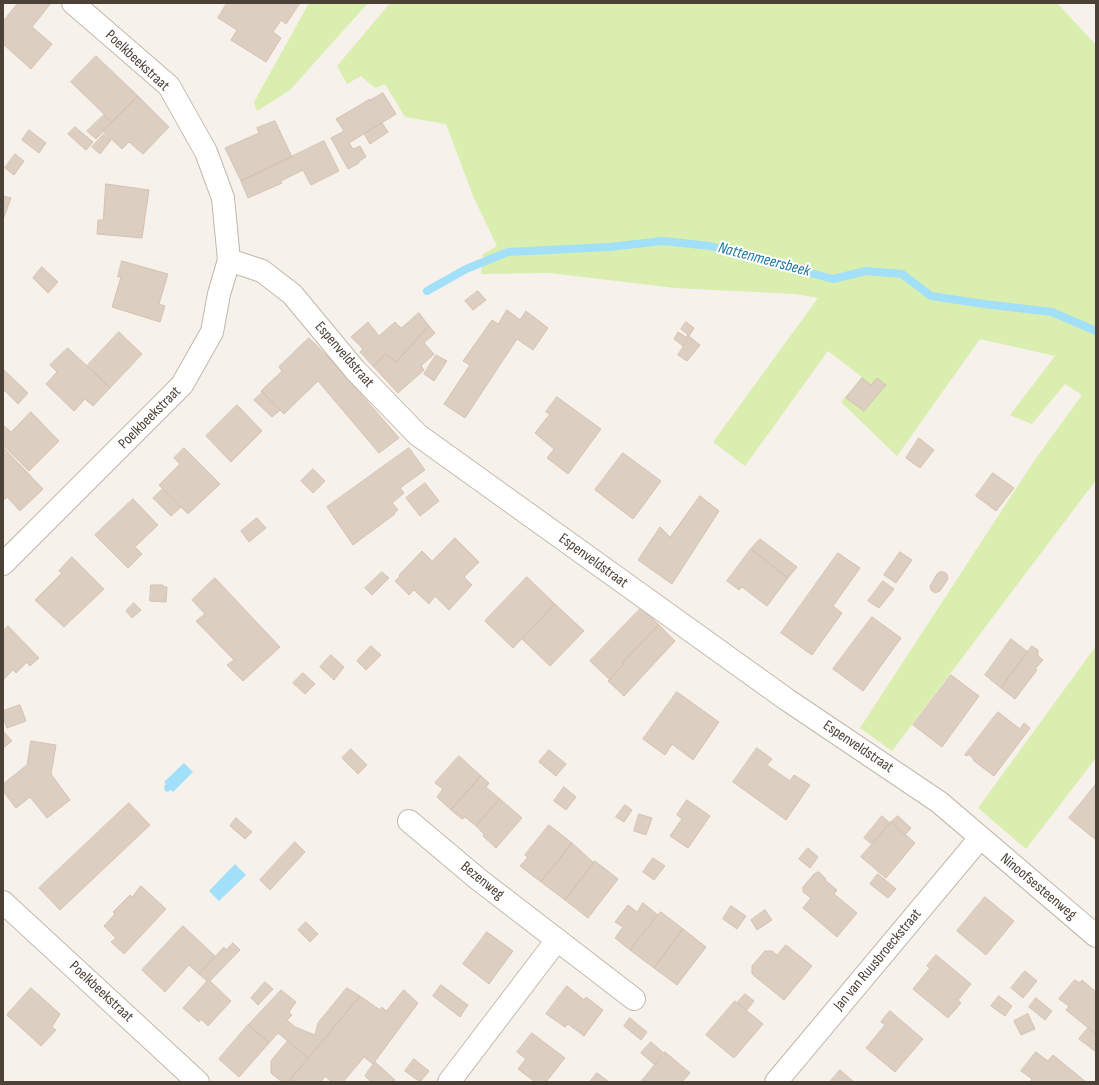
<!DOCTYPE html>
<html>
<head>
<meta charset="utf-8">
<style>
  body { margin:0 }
  #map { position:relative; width:1099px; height:1085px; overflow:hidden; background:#f6f1ea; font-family:"Sofia Sans Condensed",sans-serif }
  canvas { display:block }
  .frame { position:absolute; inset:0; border:4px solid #4c4137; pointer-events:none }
</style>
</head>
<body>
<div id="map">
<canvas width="1099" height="1085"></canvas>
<div class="frame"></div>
</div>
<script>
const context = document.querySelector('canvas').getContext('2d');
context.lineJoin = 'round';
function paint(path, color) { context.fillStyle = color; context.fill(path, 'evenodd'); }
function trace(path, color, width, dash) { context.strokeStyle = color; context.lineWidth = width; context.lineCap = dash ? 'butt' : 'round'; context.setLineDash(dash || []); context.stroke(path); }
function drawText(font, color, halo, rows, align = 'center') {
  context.font = font + ' "Sofia Sans Condensed",sans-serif'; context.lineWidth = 4; context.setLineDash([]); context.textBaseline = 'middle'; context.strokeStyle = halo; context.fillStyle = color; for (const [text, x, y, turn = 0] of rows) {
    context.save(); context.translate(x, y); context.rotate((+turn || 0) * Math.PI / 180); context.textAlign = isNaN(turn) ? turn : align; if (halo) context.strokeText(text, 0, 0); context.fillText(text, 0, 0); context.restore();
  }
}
const green = new Path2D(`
  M309,3H368L290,90L257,111L254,102Z
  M390,3H1057L1096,45V480L892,751L860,728L1034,461L1082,395L1065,384L1032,424L1010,415L1055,356L980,339L897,456L841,402L862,377L828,351L745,466L713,442L818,298L796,294L675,288L550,273L481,274L483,254L497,246L474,198L446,124L405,117L385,84L375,88L361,76L347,84L337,66Z
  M1096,646V758L1026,849L978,808Z`);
const water = new Path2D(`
  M184,763L193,772L173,792L171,790L168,792L165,791L164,787L166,784L164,782Z
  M235,864L246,875L219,901L209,891Z`);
const stream = new Path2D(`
  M427,291L466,269L508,252L609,247L663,241L710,246L833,279L866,271L902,274L931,296L984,304L1052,312L1096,331`);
const building = new Path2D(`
  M18,3H51L32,27L52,44L31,69L3,44V22Z
  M227,3H300L286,24L281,20L273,32L281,38L266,62L231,40L237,30L218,18Z
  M96,56L138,96L112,122L71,82Z
  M383,93L396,114L349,143L353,149L360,146L366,157L359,161V163L348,169L331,138L344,131L336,119L370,99V100Z
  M138,96L169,127L143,154L129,142L122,149L103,131Z
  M104,115L112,122L96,139L87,131Z
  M275,121L292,157L241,181L225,148L259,133L257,128Z
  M382,123L388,132L370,144L364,134Z
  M75,127L93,142L86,150L68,134Z
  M29,130L46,143L39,153L22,140Z
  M104,134L111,140L100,154L92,147Z
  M324,141L339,171L311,185L303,170L281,181L282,183L248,198L241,181Z
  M15,154L24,161L14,175L5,168Z
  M106,184L149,190L142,238L97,234L98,220H103Z
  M3,196L11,198L4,217H3Z
  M122,261L168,274L159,304L165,306L160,322L112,307L121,277H118Z
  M42,267L58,282L48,293L33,278Z
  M478,291L486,300L473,310L465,301Z
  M507,310L520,320L526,311L548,328L533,350L517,339L465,418L444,404L470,365L463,361L492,320L498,324Z
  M419,313L429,326L396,362L386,354L373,366L360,352L363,349L351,337L368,322L379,336L395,322L401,328Z
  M686,322L694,328L683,346L674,339L678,332L686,337L688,335L681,329Z
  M429,326L435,333L424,343L434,354L421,366L424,370L398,393L373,366L386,354L396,362Z
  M119,332L142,354L110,388L87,366Z
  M690,337L700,345L687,361L678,355Z
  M309,338L334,363L399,438L379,453L318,381L284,414L261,391L282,371L279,367Z
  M68,348L110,388L93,406L85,399L74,411L46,384L57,372L50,365Z
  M436,355L447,361L434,381L424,374Z
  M3,369L28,393L18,404L3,389Z
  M862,378L871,385L877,378L886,385L864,411L846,398Z
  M263,392L280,410L272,417L254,400Z
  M557,397L601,429L568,474L547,458L554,449L535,433L550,414L546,412Z
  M237,405L262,431L231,462L206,436Z
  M31,412L59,441L29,471L3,445V425L11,432Z
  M919,438L934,450L920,468L906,458Z
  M3,447L43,489L20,511L7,497L3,501Z
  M184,448L220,484L188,514L159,485L180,464L174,458Z
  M409,448L425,470L400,488L404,493L392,503L398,510L394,513L395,514L353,545L327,507Z
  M623,453L661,481L633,519L595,490Z
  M313,469L325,481L313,493L301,481Z
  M993,473L1014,488L996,511L976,496Z
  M425,483L439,501L420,516L406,498Z
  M163,489L181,507L171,516L153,498Z
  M700,496L719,511L672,584L638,560L660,527L670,537Z
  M133,499L158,525L135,547L142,554L128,568L95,535Z
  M257,518L266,528L249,542L241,531Z
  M455,538L479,562L464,577L472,585L449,610L435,596L429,604L414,590L409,595L395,581L400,576L399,575L422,551L432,561Z
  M760,539L797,567L788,578L751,549Z
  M751,549L788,578L767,606L742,587L739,590L727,581Z
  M900,552L912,560L896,583L884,575Z
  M838,553L860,568L833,606L842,613L812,655L781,633Z
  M72,557L104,589L64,627L35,600L62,573L59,571Z
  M382,572L389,578L372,595L365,588Z
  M940,572H944L947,574L948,579L940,591L935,593L931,590L930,586L937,574Z
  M527,577L555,604L513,648L485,621Z
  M215,578L280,647L243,681L227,665L234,660L196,621L205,614L192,600Z
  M883,581L894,589L879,608L868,601Z
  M151,585H163V587H167L166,602L150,601Z
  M134,603L141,610L132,618L126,611Z
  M555,604L584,631L550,666L522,639Z
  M641,608L659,625L622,663L624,664L610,680L590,661Z
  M872,617L901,638L863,691L833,669Z
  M659,625L675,641L624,696L608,681L624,664L622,663Z
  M8,626L39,658L30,666L27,662L16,673L13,670L3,680V631Z
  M1011,639L1028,652L1001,688L985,675Z
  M371,646L381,655L366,670L357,661Z
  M1032,646L1038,650V656L1043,660L1035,669L1037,670L1015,699L1001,688Z
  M331,655L344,667L334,680L320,667Z
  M303,673L315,684L305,694L293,683Z
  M951,675L979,696L942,747L913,725Z
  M677,692L719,722L693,760L672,744L665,755L643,739Z
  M20,705L26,721L7,728L3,718V711Z
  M998,712L1020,729L1024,723L1030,728L994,776L974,761L973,758L968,754L967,756L965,755Z
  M3,731L12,741L3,748Z
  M31,741L56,745L51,774L70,800L47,818L30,797L16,808L3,791V784L27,765Z
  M757,748L772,759L767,765L790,781L794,775L810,785L786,820L733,782Z
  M351,749L367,765L358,774L342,758Z
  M549,750L566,764L556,776L539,762Z
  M459,756L481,776L451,810L437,797L443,789L435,783Z
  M481,776L489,783L486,787L500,799L476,826L465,817L462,819L451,810Z
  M1096,784V840L1069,818Z
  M564,787L576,797L566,810L554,801Z
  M500,799L522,818L496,848L483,836L484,834L476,826Z
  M687,800L710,816L688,848L670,836L682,819L677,815Z
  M129,803L150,825L60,910L39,888Z
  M625,805L632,810L624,822L616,817Z
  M639,814L652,818L646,835L634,831Z
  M882,816L890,823L872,844L864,838Z
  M898,816L911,828L905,835L891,822Z
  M236,818L252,832L245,839L230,826Z
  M891,822L915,843L886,878L861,857Z
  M549,825L572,843L541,882L520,866L528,857L525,855Z
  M295,842L305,852L270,890L260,880Z
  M572,843L594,863L565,900L541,882Z
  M808,848L818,857L810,868L799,859Z
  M653,858L665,866L654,880L643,872Z
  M595,861L618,879L588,918L565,900Z
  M819,872L826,879L825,880L837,890L834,894L857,913L837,937L803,908L811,898L803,892V887L814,874Z
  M878,874L896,889L888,898L870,884Z
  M141,886L166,909L124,954L111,942L116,938L104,926L115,914L113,912L130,895L132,897Z
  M985,897L1014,921L986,955L957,931Z
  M643,903L658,915L630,950L615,938L623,927L615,922L628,905L637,912Z
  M731,906L746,916L737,929L723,919Z
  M765,910L772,920L757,930L751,920Z
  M661,912L683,929L654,968L630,950Z
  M306,922L318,934L310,942L298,930Z
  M183,926L215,956L199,974L189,965L165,992L142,970Z
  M683,929L706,947L677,985L654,968Z
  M487,932L513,951L489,984L463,964Z
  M233,943L240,950L210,981L231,1001L208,1026L201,1019L199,1022L183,1008L207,981L199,974L224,947L226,950Z
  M786,945L812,966L784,1000L752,974V966L765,951H772L777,955Z
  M936,955L971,984L958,1000L961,1003L948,1018L913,989L930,968L927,966Z
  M1025,971L1037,981L1023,998L1011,988Z
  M1075,980L1080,983L1082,980L1096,992V1034L1066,1010L1069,1006L1059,999Z
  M265,982L273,989L258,1005L251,998Z
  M441,985L468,1005L460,1017L433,996Z
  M567,986L584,1000L586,997L603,1010L584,1036L568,1024L565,1027L546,1014Z
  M31,988L60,1014L52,1027L56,1030L41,1046L7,1015Z
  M347,988L360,996L308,1058L278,1033L269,1043L248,1025L281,990L296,1002L289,1012L292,1015L287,1020L295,1027L315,1035L318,1023Z
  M404,990L418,1003L373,1064L364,1057L343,1082H332L325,1076L321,1082H288L360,996L380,1010L382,1007L386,1011Z
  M745,994L754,1001L747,1010L737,1003Z
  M999,996L1012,1006L1005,1016L991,1006Z
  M1036,998L1052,1011L1045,1020L1029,1007Z
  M735,1001L763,1024L734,1058L706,1035Z
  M890,1011L923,1039L895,1072L866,1048L885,1025L881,1022Z
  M1028,1014L1035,1029L1021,1035L1014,1021Z
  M630,1018L647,1032L641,1040L624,1026Z
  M248,1025L269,1043L239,1077L219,1059Z
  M1088,1028L1096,1034V1052L1079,1039Z
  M532,1033L565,1058L546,1082H535L518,1069L526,1059L517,1052Z
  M288,1041L308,1058L288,1082H282L271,1073V1061Z
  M651,1042L665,1054L655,1065L641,1053Z
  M665,1052L690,1073L682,1082H641Z
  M1036,1052L1048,1061L1053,1055L1086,1082H1030L1032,1079L1021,1071Z
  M414,1059L429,1071L420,1082L405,1071Z
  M375,1062L395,1080L393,1082H371L365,1076Z
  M840,1070L854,1082H830Z
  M597,1073L608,1081L607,1082H590Z`);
const minor = new Path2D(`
  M229,260L262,271L292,294L355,370L418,435L786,699L939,802L1096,936
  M3,564L182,385L212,332L219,294L229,260L223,198L206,152L169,86L73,3
  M409,821L478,879L634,999
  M3,902L198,1082
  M449,1082L557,940
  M776,1082L980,838`);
const streetNames = [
  ["Poelkbeekstraat",137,61,43],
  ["Espenveldstraat",344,355,49],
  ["Poelkbeekstraat",150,418,-45],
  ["Espenveldstraat",593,561,36],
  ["Espenveldstraat",858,747,34],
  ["Bezenweg",482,881,39],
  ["Ninoofsesteenweg",1038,887,40],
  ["Jan van Ruusbroeckstraat",878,960,-50],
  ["Poelkbeekstraat",101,992,43]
];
const waterNames = [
  ["Nattenmeersbeek",764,260,15]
];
paint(green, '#daeeaf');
paint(water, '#a2dff8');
trace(stream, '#a2dff8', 8);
paint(building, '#dccec1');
trace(building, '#d5c2b0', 1);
trace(minor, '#c3b8ab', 24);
trace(minor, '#fff', 22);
drawText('15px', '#4c4137', '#fff', streetNames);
drawText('italic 16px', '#1f7aa1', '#fff', waterNames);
</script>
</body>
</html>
